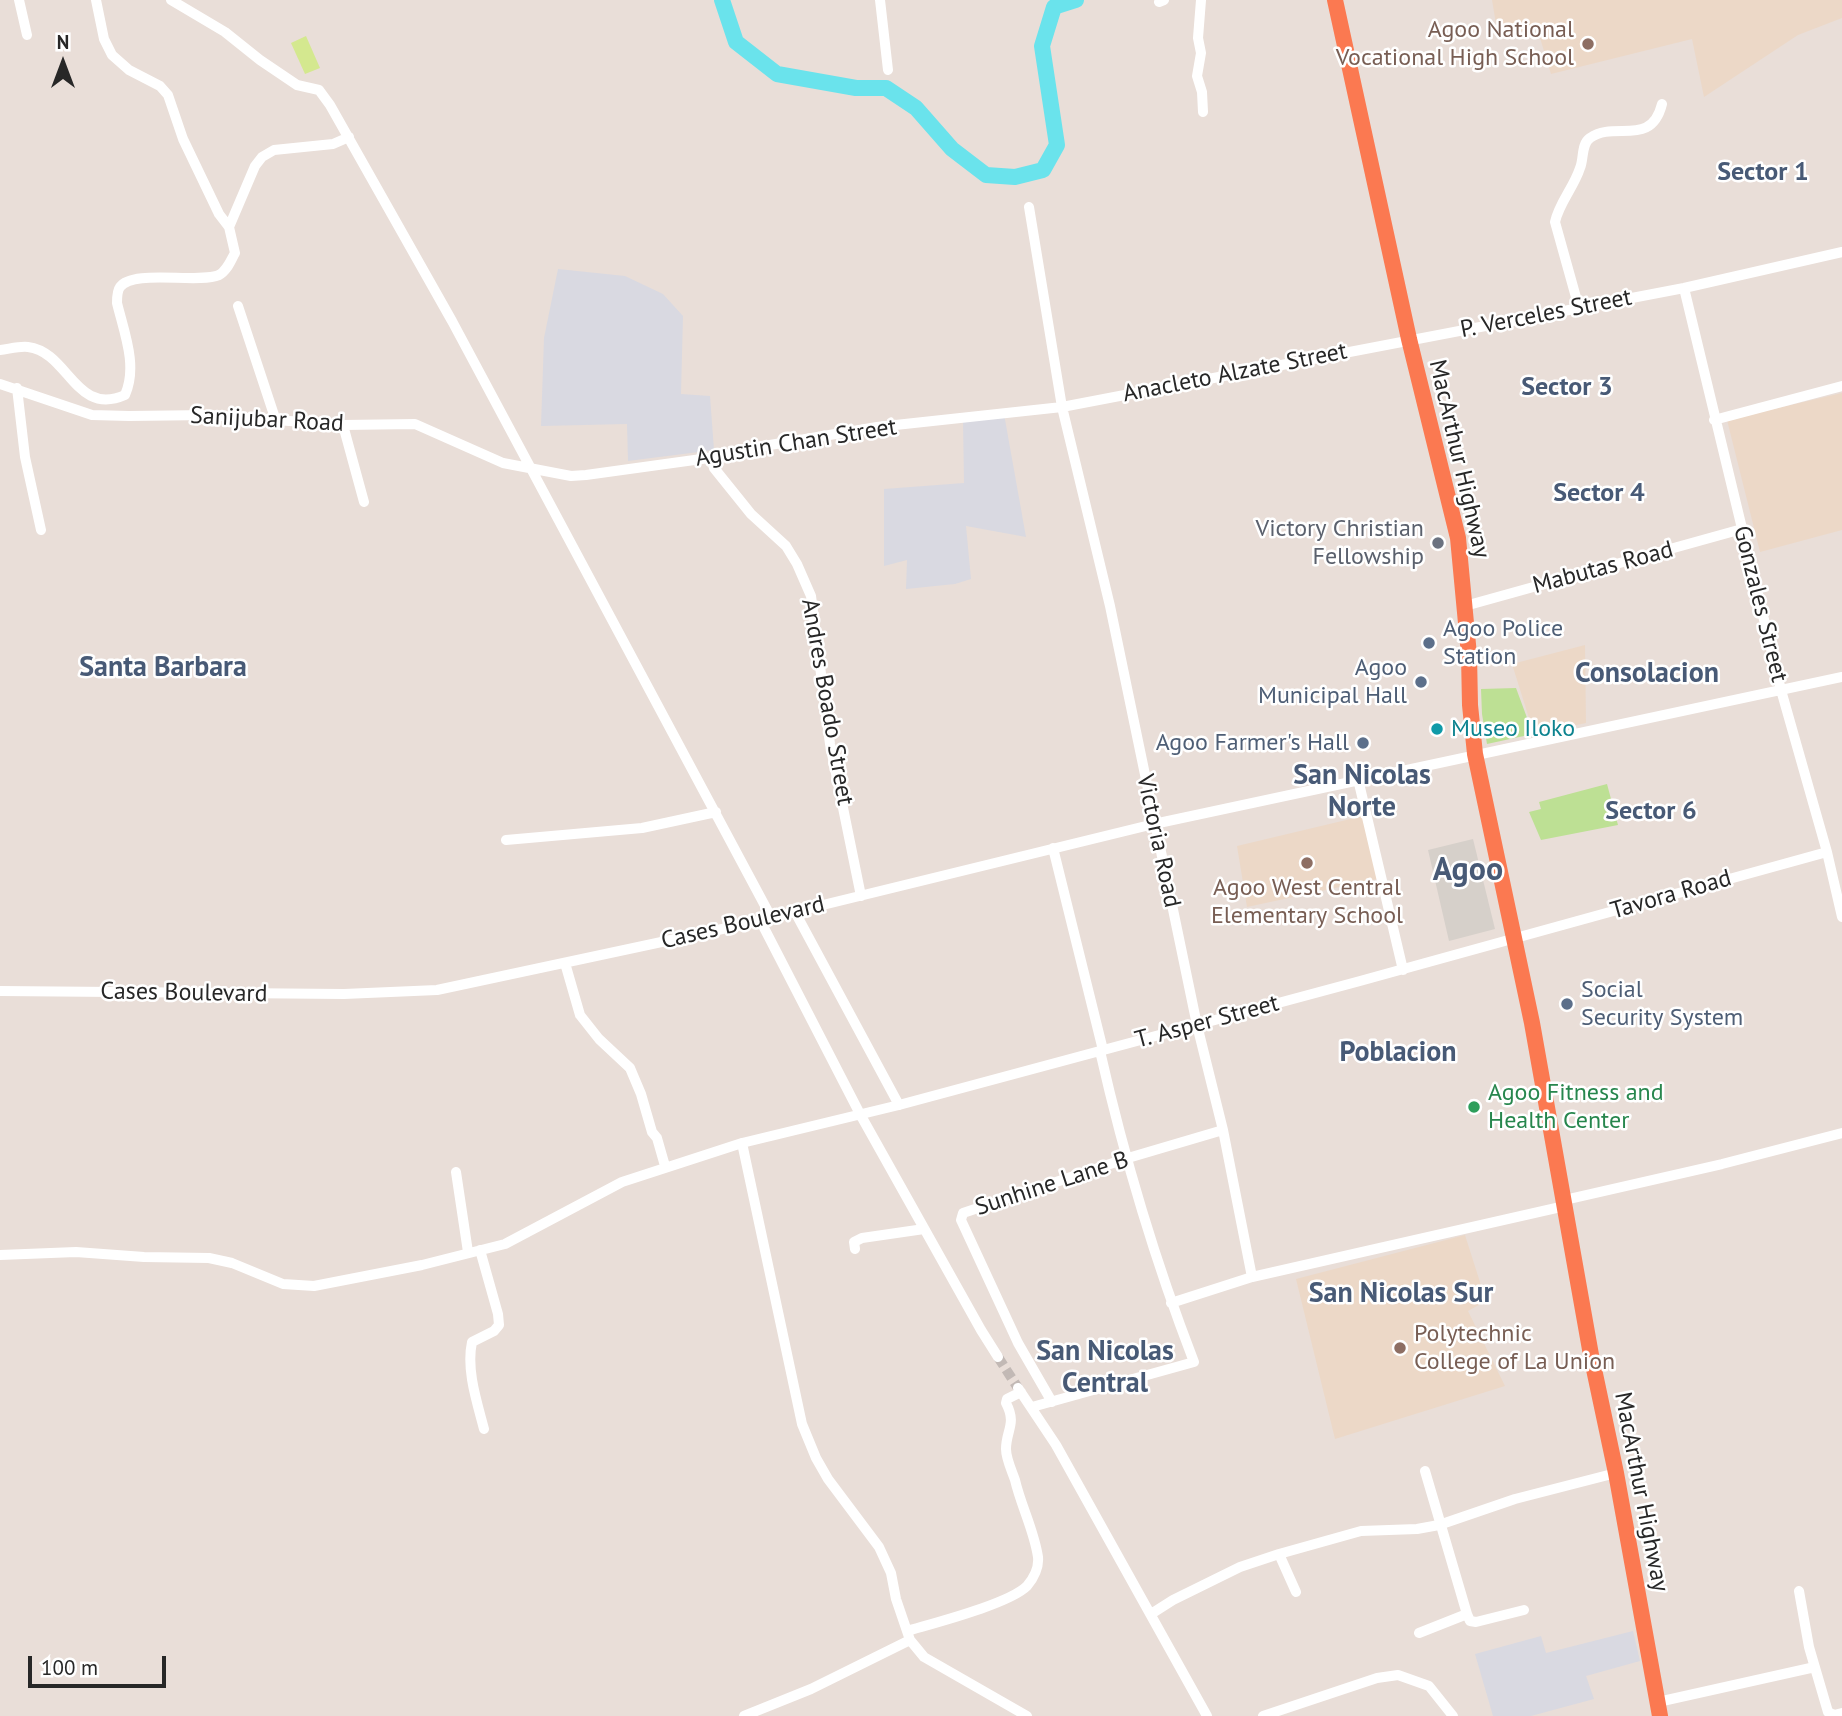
<!DOCTYPE html>
<html>
<head>
<meta charset="utf-8">
<style>
  body { margin:0 }
  #map { position:relative; width:1842px; height:1716px; overflow:hidden; background:#e9ded8; font-family:"PT Sans",sans-serif }
  canvas { display:block }
  .north { position:absolute; left:28px; top:28px; width:70px; height:70px; -webkit-text-stroke:5px #fff; paint-order:stroke; rotate:0deg; font-size:19px; font-weight:700; line-height:28px; text-align:center; color:#272727 }
  .north::after { content:''; display:block; margin:auto; width:24px; height:32px; background:#272727; clip-path:polygon(50% 0,100% 100%,50% 72%,0 100%) }
  .scale { position:absolute; left:28px; top:1656px; width:138px; height:32px; box-sizing:border-box; border:4px solid #272727; border-top:0; padding-left:9px; font-size:21px; line-height:24px; white-space:nowrap; color:#272727; -webkit-text-stroke:5px #fff; paint-order:stroke }
</style>
</head>
<body>
<div id="map">
<canvas width="1842" height="1716"></canvas>
<div class="north">N</div>
<div class="scale">100 m</div>
</div>
<script>
const context = document.querySelector('canvas').getContext('2d');
context.lineJoin = 'round';
function paint(path, color) { context.fillStyle = color; context.fill(path, 'evenodd'); }
function trace(path, color, width, dash) { context.strokeStyle = color; context.lineWidth = width; context.lineCap = dash ? 'butt' : 'round'; context.setLineDash(dash || []); context.stroke(path); }
function drawText(font, color, halo, rows, align = 'center') {
  context.font = font + ' "PT Sans",sans-serif'; context.lineWidth = 5; context.setLineDash([]); context.textBaseline = 'middle'; context.strokeStyle = halo; context.fillStyle = color; for (const [text, x, y, turn = 0] of rows) {
    context.save(); context.translate(x, y); context.rotate((+turn || 0) * Math.PI / 180); context.textAlign = isNaN(turn) ? turn : align; if (halo) context.strokeText(text, 0, 0); context.fillText(text, 0, 0); context.restore();
  }
}
const industrial = new Path2D(`
  M558,269L625,276L663,294L683,316L681,394L710,396L714,450L628,461L627,424L541,426L544,338Z
  M1004,414L1026,537L966,526L971,579L955,584L906,589L907,560L884,566V489L964,483L963,421Z
  M1633,1631L1640,1661L1586,1676L1594,1699L1531,1716H1493L1475,1654L1541,1636L1546,1653Z`);
const education = new Path2D(`
  M1492,0H1842V18L1798,35L1704,97L1692,39L1551,74L1537,28L1498,36Z
  M1842,393V530L1760,552L1727,420Z
  M1585,645L1586,723L1534,734L1512,664Z
  M1363,816L1377,879L1247,907L1237,846Z
  M1465,1235L1486,1301L1468,1311L1505,1386L1335,1439L1296,1279Z`);
const green = new Path2D(`
  M1516,688L1533,734L1487,744L1482,714L1481,689Z
  M1607,784L1618,825L1541,840L1529,812L1541,809L1539,802Z`);
const pitch = new Path2D(`
  M306,36L320,68L305,74L291,43Z`);
const plaza = new Path2D(`
  M1473,839L1495,929L1449,941L1428,850Z`);
const river = new Path2D(`
  M722,0L736,42L777,74L856,88H886L916,108L952,149L986,175L1015,177L1043,170L1057,145L1042,46L1054,7L1076,0`);
const minorTunnel = new Path2D(`
  M998,1357L1018,1388`);
const minor = new Path2D(`
  M19,0L27,35
  M171,0L225,32L260,60L297,85L319,90L330,105L452,321L771,917
  M880,0L888,70
  M1201,0L1198,38L1201,53L1197,76L1202,92L1203,112
  M1159,2L1164,0
  M1029,207L1062,407L1110,606L1197,1025L1223,1130L1252,1277
  M229,227L255,166L262,157L274,150L333,144L349,137
  M1684,288L1781,690L1827,852L1842,917
  M238,306L276,421
  M1579,308L1555,222C1559,203 1574,187 1580,168C1584,159 1581,144 1590,138C1615,120 1651,148 1662,104
  M0,350C9,349 19,346 28,347C69,352 75,417 125,395C138,366 124,332 117,303C117,298 117,291 120,287C133,269 197,284 219,275C227,271 231,260 235,253L229,227L219,214L183,139L168,95L160,86L129,70L112,55L104,39L96,0
  M0,384L92,415L129,416L209,415L343,425L415,424L503,463L571,476L586,475L716,457L758,447L877,427L1062,407L1684,288L1842,252
  M17,388L25,457L41,530
  M1714,420L1842,386
  M343,425L364,502
  M711,458L714,468L751,514L786,546L797,564L811,596L830,744L861,896
  M1465,606L1742,529
  M1358,779L1403,970
  M506,840L642,828L716,812
  M1053,848L1103,1050
  M795,912L899,1105
  M760,920L860,1114L981,1330L998,1357
  M565,963L580,1015L599,1039L630,1068L641,1094L652,1132L657,1138L665,1166
  M0,991L344,994L437,990L741,925L1154,824L1842,677
  M742,1143L802,1424L816,1458L828,1479L879,1547L891,1573L896,1599L910,1640L924,1657L1027,1716
  M456,1172L468,1252
  M1564,1200L1722,1164L1842,1133
  M855,1249L854,1242L862,1238L924,1229
  M480,1250L498,1314L499,1325L494,1331L472,1342C466,1370 477,1402 484,1429
  M0,1255L76,1252L144,1257L209,1258L232,1263L283,1284L314,1286L422,1265L505,1244L622,1182L742,1143L899,1105L1360,981L1827,852
  M1171,1303L1252,1277L1565,1206
  M1018,1388L1056,1445L1207,1716
  M1052,1402L1018,1343L961,1220L963,1213L1128,1158L1223,1130
  M1032,1407L1194,1362C1155,1261 1124,1157 1100,1051
  M1279,1554L1296,1592
  M1799,1591L1809,1647L1828,1712L1834,1715L1842,1713
  M1151,1614L1173,1600L1240,1567L1279,1554L1361,1531L1417,1529L1439,1525L1515,1499L1616,1473
  M1467,1614L1470,1621L1476,1622L1524,1610
  M907,1631C934,1623 1009,1604 1027,1586C1034,1578 1039,1567 1038,1557C1034,1530 1021,1506 1015,1480C1012,1471 1006,1459 1006,1449C1006,1430 1017,1424 1006,1403L1007,1399L1021,1392
  M1419,1633L1467,1614L1425,1471
  M1658,1702L1815,1667
  M744,1716L811,1689L910,1640
  M1263,1716L1377,1678L1398,1675L1429,1686L1453,1716`);
const highway = new Path2D(`
  M1335,0L1409,339L1458,538L1469,655L1470,705L1475,754L1532,1023L1591,1355L1616,1473L1660,1716`);
const markers = [
  [1588,44,7,"#8d6e63"],
  [1438,543,7,"#6b7280"],
  [1429,643,7,"#5c6f8a"],
  [1421,682,7,"#5c6f8a"],
  [1437,729,7,"#0f9aa8"],
  [1363,743,7,"#5c6f8a"],
  [1307,863,7,"#8d6e63"],
  [1567,1004,7,"#5c6f8a"],
  [1474,1107,7,"#2e9e5b"],
  [1400,1348,7,"#8d6e63"]
];
const educationNames = [
  ["Agoo National",1574,30],
  ["Vocational High School",1574,58],
  ["Agoo West Central",1307,888,"center"],
  ["Elementary School",1307,916,"center"],
  ["Polytechnic",1414,1334,"left"],
  ["College of La Union",1414,1362,"left"]
];
const streetNames = [
  ["P. Verceles Street",1546,314,-11],
  ["Anacleto Alzate Street",1235,373,-11],
  ["Sanijubar Road",267,420,3],
  ["Agustin Chan Street",796,443,-9],
  ["MacArthur Highway",1459,459,77],
  ["Mabutas Road",1603,568,-15],
  ["Gonzales Street",1760,604,76],
  ["Andres Boado Street",827,702,80],
  ["Victoria Road",1158,841,78],
  ["Tavora Road",1671,895,-16],
  ["Cases Boulevard",743,923,-13],
  ["Cases Boulevard",184,993,1],
  ["T. Asper Street",1207,1022,-15],
  ["Sunhine Lane B",1052,1184,-18],
  ["MacArthur Highway",1641,1492,79]
];
const worshipNames = [
  ["Victory Christian",1424,529],
  ["Fellowship",1424,557]
];
const serviceNames = [
  ["Agoo Police",1443,629],
  ["Station",1443,657],
  ["Agoo",1407,668,"right"],
  ["Municipal Hall",1407,696,"right"],
  ["Agoo Farmer's Hall",1349,743,"right"],
  ["Social",1581,990],
  ["Security System",1581,1018]
];
const cultureNames = [
  ["Museo Iloko",1451,729]
];
const leisureNames = [
  ["Agoo Fitness and",1488,1093],
  ["Health Center",1488,1121]
];
const neighbourhoodNames = [
  ["Sector 1",1763,173],
  ["Sector 3",1567,388],
  ["Sector 4",1599,494],
  ["Sector 6",1651,812]
];
const quarterNames = [
  ["Santa Barbara",163,668],
  ["Consolacion",1647,674],
  ["San Nicolas",1362,776],
  ["Norte",1362,808],
  ["Poblacion",1398,1053],
  ["San Nicolas Sur",1401,1294],
  ["San Nicolas",1105,1352],
  ["Central",1105,1384]
];
const districtNames = [
  ["Agoo",1468,871]
];
paint(industrial, '#d9d9e1');
paint(education, '#ecd8c7');
paint(green, '#bde094');
paint(pitch, '#d4e88f');
paint(plaza, '#d6d0ca');
trace(river, '#6ae3ec', 16);
trace(minorTunnel, '#c2b9b5', 10, [10, 5]);
trace(minor, '#fff', 10);
trace(highway, '#fb7951', 16);
for (const [x, y, r, color] of markers) { const dot = new Path2D(); dot.arc(x, y, r, 0, 2 * Math.PI); context.fillStyle = color; context.fill(dot); trace(dot, '#fff', 2.5); }
drawText('24px', '#785e54', '#fff', educationNames, 'right');
drawText('24px', '#272727', '#fff', streetNames);
drawText('24px', '#5b616d', '#fff', worshipNames, 'right');
drawText('24px', '#4e5e75', '#fff', serviceNames, 'left');
drawText('24px', '#0d838f', '#fff', cultureNames, 'left');
drawText('24px', '#27864d', '#fff', leisureNames, 'left');
drawText('bold 26px', '#485a76', '#fff', neighbourhoodNames);
drawText('bold 28px', '#485a76', '#fff', quarterNames);
drawText('bold 32px', '#485a76', '#fff', districtNames);
</script>
</body>
</html>
